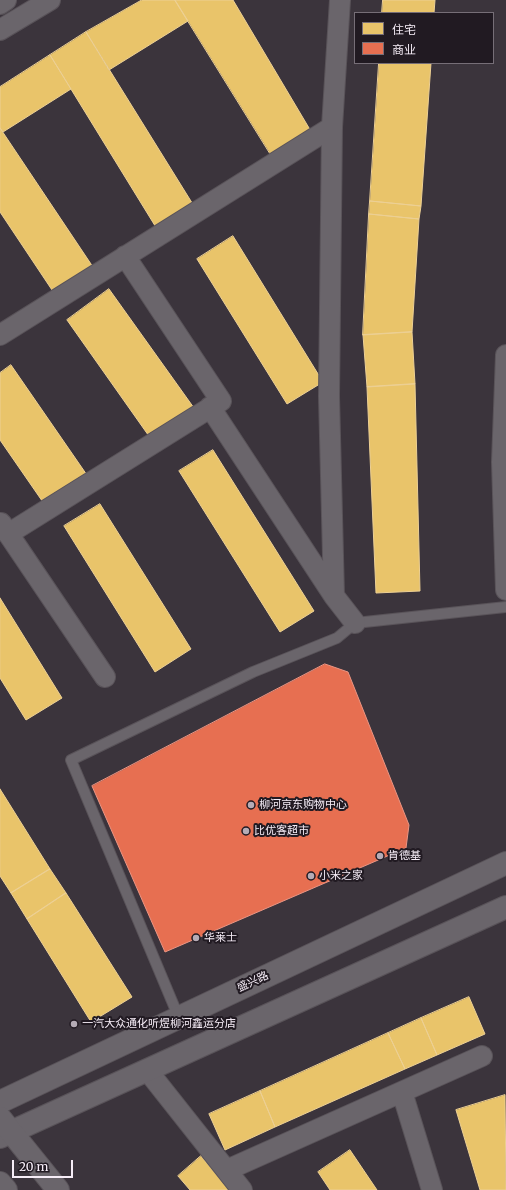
<!DOCTYPE html>
<html>
<head>
<meta charset="utf-8">
<style>
  body { margin:0 }
  #map { position:relative; width:506px; height:1190px; overflow:hidden; background:#3b343c; font-family:Merriweather,"Noto Sans SC",serif }
  canvas { display:block }
  .legend { position:absolute; left:354px; top:12px; width:140px; height:52px; box-sizing:border-box; background:#211a22; border:1px solid #766e77; margin:0; padding:5px 7px; list-style:none; font-size:12px; color:#f6edf7 }
  .legend li { display:flex; align-items:center; gap:8px; height:20px }
  .legend b { width:20px; border:1px solid #766e77 }
  .scale { position:absolute; left:12px; top:1160px; width:61px; height:18px; box-sizing:border-box; border:2px solid #f6edf7; border-top:0; padding-left:5px; font-size:12px; line-height:14px; white-space:nowrap; color:#f6edf7; -webkit-text-stroke:3px #211a22; paint-order:stroke }
</style>
</head>
<body>
<div id="map">
<canvas width="506" height="1190"></canvas>
<ul class="legend">
<li><b style="height:11px;background:#e9c46a"></b>住宅</li>
<li><b style="height:11px;background:#e76f51"></b>商业</li>
</ul>
<div class="scale">20 m</div>
</div>
<script>
const context = document.querySelector('canvas').getContext('2d');
context.lineJoin = 'round';
function paint(path, color) { context.fillStyle = color; context.fill(path, 'evenodd'); }
function trace(path, color, width, dash) { context.strokeStyle = color; context.lineWidth = width; context.lineCap = dash ? 'butt' : 'round'; context.setLineDash(dash || []); context.stroke(path); }
function drawText(font, color, halo, rows, align = 'center') {
  context.font = font + ' Merriweather,"Noto Sans SC",serif'; context.lineWidth = 4; context.setLineDash([]); context.textBaseline = 'middle'; context.strokeStyle = halo; context.fillStyle = color; for (const [text, x, y, turn = 0] of rows) {
    context.save(); context.translate(x, y); context.rotate((+turn || 0) * Math.PI / 180); context.textAlign = isNaN(turn) ? turn : align; if (halo) context.strokeText(text, 0, 0); context.fillText(text, 0, 0); context.restore();
  }
}
const homes = new Path2D(`
  M142,0H175L188,21L109,70L86,32Z
  M175,0H233L312,133L273,158Z
  M383,0H435L434,13H382Z
  M86,32L194,206L157,229L50,55Z
  M50,55L71,89L3,132L0,128V87Z
  M379,63H431L421,206L370,201Z
  M0,128L95,270L56,296L0,212Z
  M370,201L421,206L419,219L369,214Z
  M369,214L419,219L412,332L363,335Z
  M233,236L323,382L287,404L197,259Z
  M109,289L194,408L151,439L67,320Z
  M412,332L415,384L367,387L363,335Z
  M11,365L89,478L47,508L0,440V373Z
  M415,384L420,591L376,593L367,387Z
  M213,450L314,611L280,632L179,471Z
  M100,504L191,649L155,672L64,526Z
  M0,598L62,698L26,720L0,678Z
  M0,789L50,869L11,893L0,876Z
  M50,869L66,893L27,919L11,893Z
  M66,893L132,997L91,1022L27,919Z
  M469,997L485,1034L437,1055L421,1018Z
  M421,1018L437,1055L405,1069L388,1033Z
  M388,1033L405,1069L275,1127L260,1091Z
  M260,1091L275,1127L225,1150L209,1114Z
  M505,1095L506,1190H480L456,1110Z
  M350,1150L377,1190H330L318,1172Z
  M201,1156L229,1190H190L178,1176Z`);
const shops = new Path2D(`
  M325,664L348,672L409,825L406,848L165,952L92,786Z`);
const service = new Path2D(`
  M179,1018L71,760L253,672L337,638L355,623L506,607`);
const minor = new Path2D(`
  M0,4L6,0
  M0,30L50,0
  M0,335L332,127
  M506,355L502,462L506,590
  M210,407L334,596L355,623
  M1,523L105,677
  M8,534L221,401L125,256
  M334,596L329,396L332,127L340,0
  M147,1070L242,1190
  M402,1092L432,1190
  M227,1170L482,1056`);
const tertiary = new Path2D(`
  M0,1102L506,863
  M0,1137L506,907`);
const secondary = new Path2D(`
  M0,1118L58,1190
  M0,1183L6,1190`);
const markers = [
  [251,805,4,"#b5acb6"],
  [246,831,4,"#b5acb6"],
  [380,856,4,"#b5acb6"],
  [311,876,4,"#b5acb6"],
  [196,938,4,"#b5acb6"],
  [74,1024,4,"#b5acb6"]
];
const poiNames = [
  ["柳河京东购物中心",259,805],
  ["比优客超市",254,831],
  ["肯德基",388,856],
  ["小米之家",319,876],
  ["华莱士",204,938],
  ["一汽大众通化听煜柳河鑫运分店",82,1024]
];
const streetNames = [
  ["盛兴路",253,982,-25]
];
paint(homes, '#e9c46a');
trace(homes, '#edd094', 1);
paint(shops, '#e76f51');
trace(shops, '#ec9583', 1);
trace(service, '#595359', 12);
trace(minor, '#595359', 22);
trace(tertiary, '#595359', 24);
trace(secondary, '#595359', 24);
trace(service, '#6a656b', 10);
trace(minor, '#6a656b', 20);
trace(tertiary, '#6a656b', 22);
trace(secondary, '#6a656b', 22);
for (const [x, y, r, color] of markers) { const dot = new Path2D(); dot.arc(x, y, r, 0, 2 * Math.PI); context.fillStyle = color; context.fill(dot); trace(dot, '#211a22', 1.5); }
drawText('11px', '#f6edf7', '#211a22', poiNames, 'left');
drawText('11px', '#f6edf7', '#211a22', streetNames);
</script>
</body>
</html>
